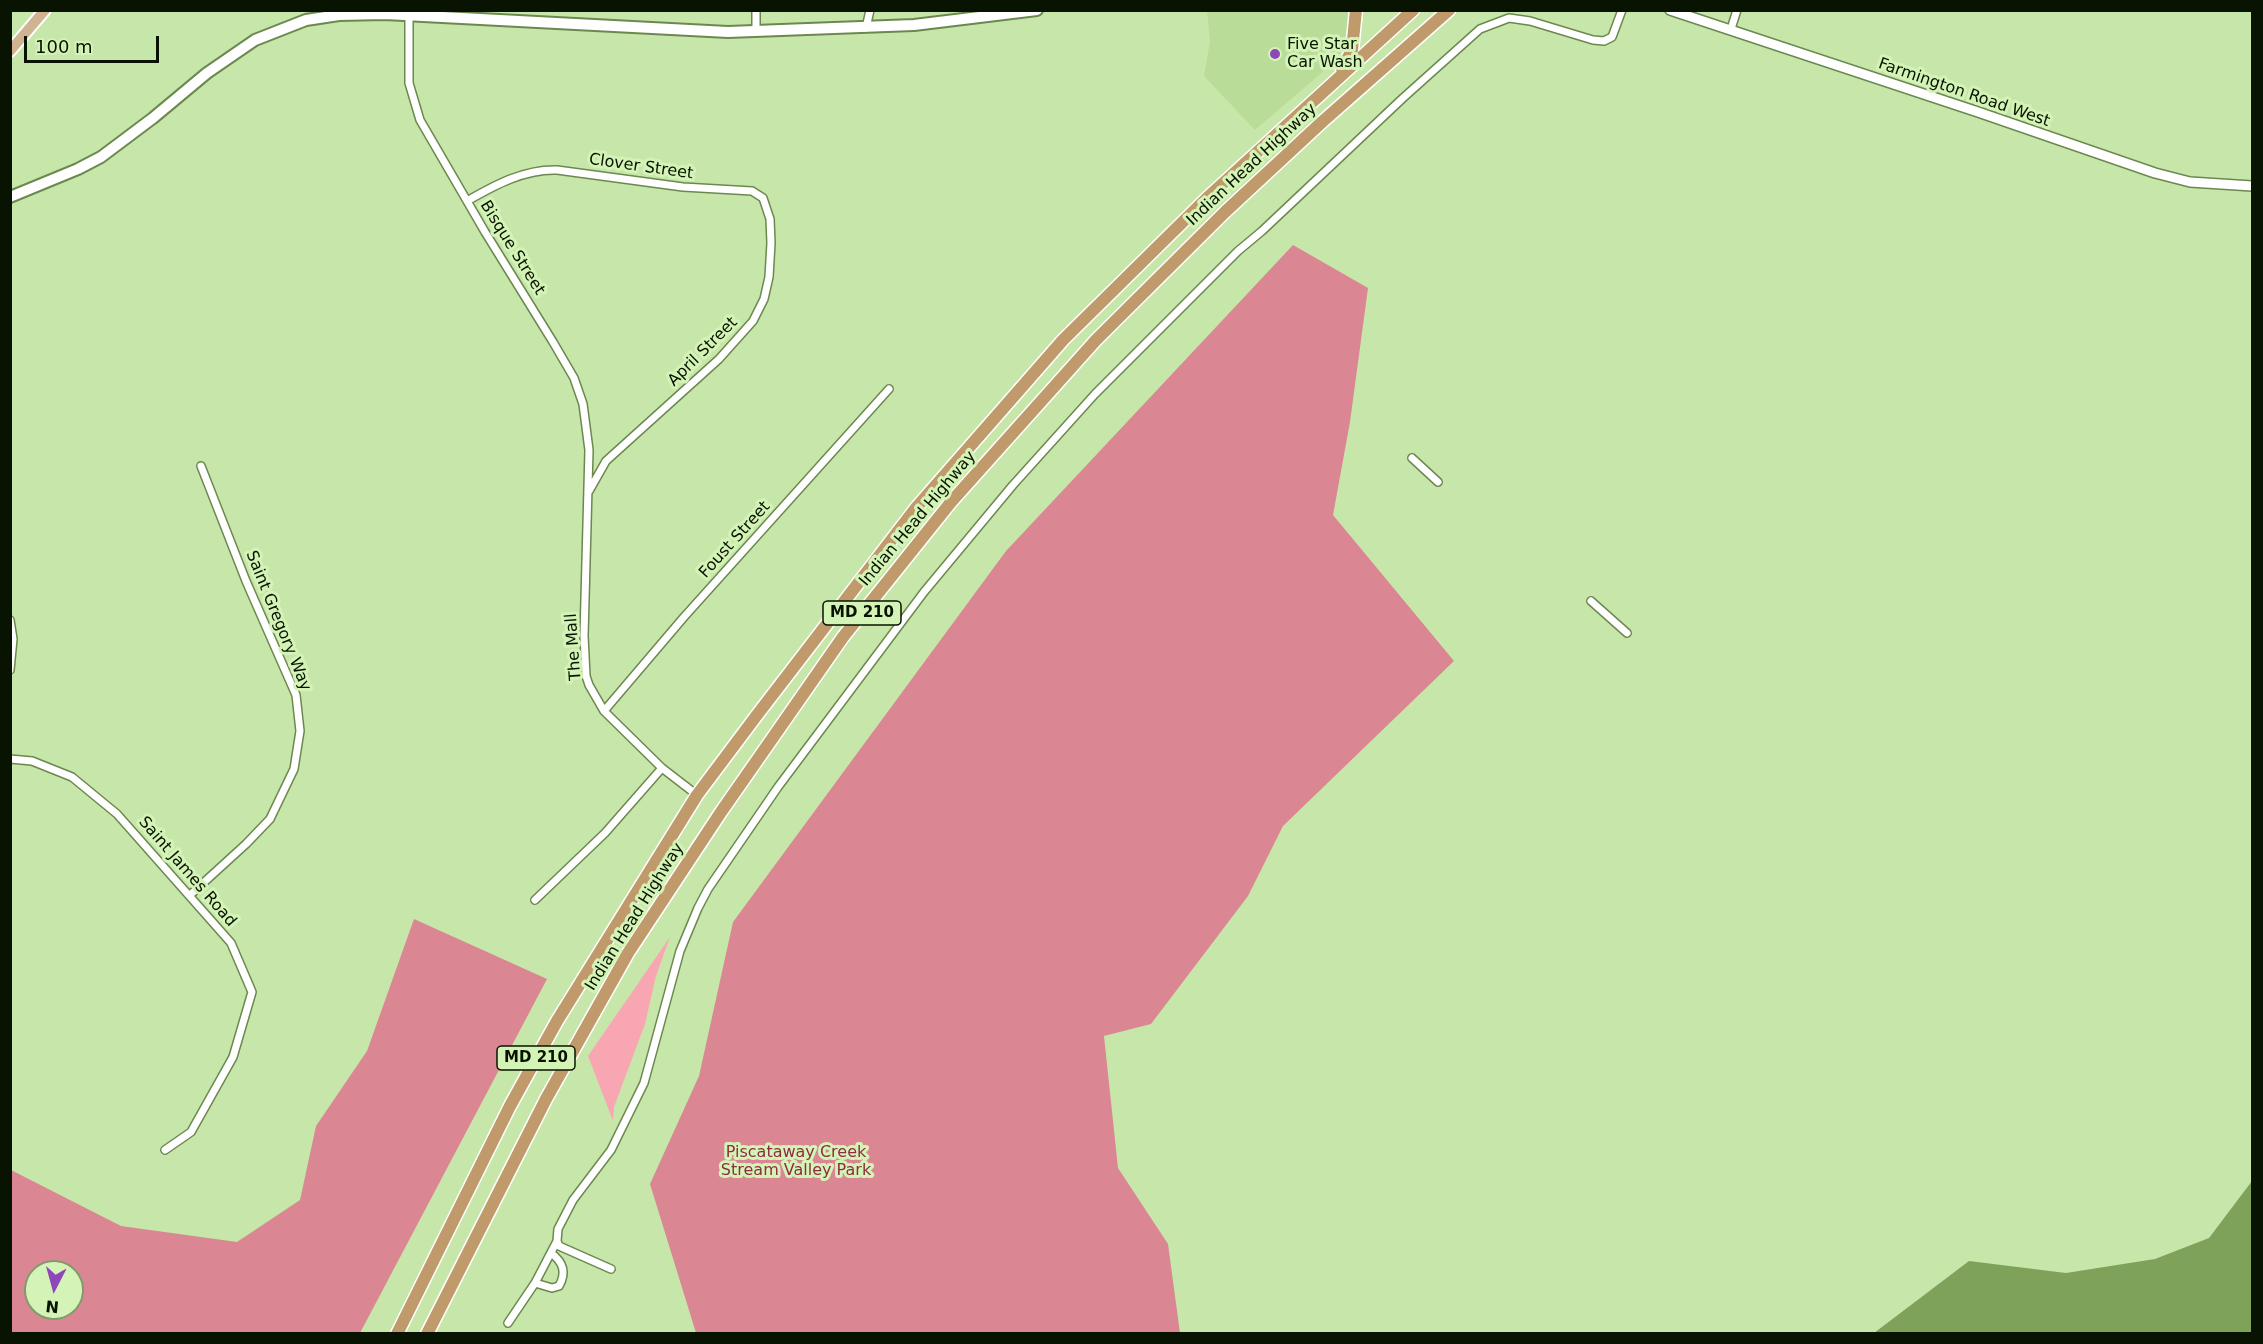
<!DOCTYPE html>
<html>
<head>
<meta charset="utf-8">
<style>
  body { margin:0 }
  #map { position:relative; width:2263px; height:1344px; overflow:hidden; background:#c7e7aa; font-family:"DejaVu Sans",sans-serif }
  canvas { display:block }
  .frame { position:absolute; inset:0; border:12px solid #091301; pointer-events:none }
  .north { position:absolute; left:24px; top:1260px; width:60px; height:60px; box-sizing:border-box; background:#d4f4b7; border:2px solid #839a6e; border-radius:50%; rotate:186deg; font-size:16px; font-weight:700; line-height:24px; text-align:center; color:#091301 }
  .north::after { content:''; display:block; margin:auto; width:21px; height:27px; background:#8e47ba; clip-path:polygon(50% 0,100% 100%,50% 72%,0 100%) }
  .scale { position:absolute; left:24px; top:36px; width:135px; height:27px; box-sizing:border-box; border:3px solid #091301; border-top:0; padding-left:8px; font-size:18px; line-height:21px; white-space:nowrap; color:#091301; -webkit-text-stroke:4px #d4f4b7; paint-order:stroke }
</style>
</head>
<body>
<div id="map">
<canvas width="2263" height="1344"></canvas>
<div class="frame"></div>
<div class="north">N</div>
<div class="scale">100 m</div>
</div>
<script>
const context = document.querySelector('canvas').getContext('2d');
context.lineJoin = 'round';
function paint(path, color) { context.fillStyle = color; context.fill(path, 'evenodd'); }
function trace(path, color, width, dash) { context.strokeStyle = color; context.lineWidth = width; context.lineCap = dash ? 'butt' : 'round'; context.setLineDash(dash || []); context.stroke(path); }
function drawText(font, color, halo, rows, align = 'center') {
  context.font = font + ' "DejaVu Sans",sans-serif'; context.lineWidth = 6; context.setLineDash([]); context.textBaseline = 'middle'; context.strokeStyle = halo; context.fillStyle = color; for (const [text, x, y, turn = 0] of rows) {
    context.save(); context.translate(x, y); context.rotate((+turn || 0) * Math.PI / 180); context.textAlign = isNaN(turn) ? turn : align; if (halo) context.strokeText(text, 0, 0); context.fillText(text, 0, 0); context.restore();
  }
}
const built = new Path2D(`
  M1207,11H1349L1347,42L1333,63L1255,130L1204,76L1210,41Z`);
const green = new Path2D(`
  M670,937L656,976L645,1024L614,1107L613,1121L588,1056Z`);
const forest = new Path2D(`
  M1293,245L1368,288L1350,422L1333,515L1454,661L1283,826L1248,896L1151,1024L1104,1036L1118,1168L1168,1244L1180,1333H696L650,1184L699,1076L733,922L1006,551Z
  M414,919L547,979L360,1333H11V1170L121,1226L237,1242L300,1200L316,1126L367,1051ZM36,1272H72V1308H36Z`);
const water = new Path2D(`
  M2252,1181V1333H1874L1969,1261L2066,1273L2155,1259L2209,1238Z`);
const minor = new Path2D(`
  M409,16V83L420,120L485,232L553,342L574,378L583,404L589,450L584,636L586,676L589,685L604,711L662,768L697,795
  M866,28L870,10
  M1731,29L1737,10
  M756,32V10
  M467,201C495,185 524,169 557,170L683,187L752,191L763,198L770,219L771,243L769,277L764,299L753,321L719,359L606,461L589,491
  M1412,458L1438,482
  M1591,601L1627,633
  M10,620L13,639L10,670
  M604,711L684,617L889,389
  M10,759L32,761L72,777L117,814L231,943L252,992L233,1057L191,1132L165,1150
  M190,895L246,844L270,819L294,769L300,731L296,695L246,581L201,466
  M535,900L605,833L662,768
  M557,1241L559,1246L611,1269
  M535,1283L552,1288L559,1286C567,1272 563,1262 551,1253
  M508,1323L535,1283L557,1241L558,1229L573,1200L611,1150L644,1083L680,951L698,908L708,889L778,787L924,592L1013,485L1095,394L1238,251L1262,231L1403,98L1480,29L1509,18L1530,21L1593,40L1604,41L1612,37L1622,10`);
const tertiary = new Path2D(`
  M1670,10L1978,112L2155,173L2190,182L2252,186`);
const secondary = new Path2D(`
  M10,197L78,169L101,157L153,118L207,73L255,40L306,20L339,15L385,14L728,32L914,25L1037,10`);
const primary = new Path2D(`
  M10,51L45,10`);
const trunk = new Path2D(`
  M1342,69L1352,50L1356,10
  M397,1334L510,1106L557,1021L697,795L757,715L916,508L1063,340L1206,199L1413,10
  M427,1334L546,1099L628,953L721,812L843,637L951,502L1096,340L1225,212L1322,122L1449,10`);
const markers = [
  [1275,54,6,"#8e47ba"]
];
const shields = [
  [862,613,78],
  [536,1058,78]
];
const shieldNames = [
  ["MD 210",862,613],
  ["MD 210",536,1058]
];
const poiNames = [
  ["Five Star",1287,45],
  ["Car Wash",1287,63]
];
const streetNames = [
  ["Farmington Road West",1964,93,19],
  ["Indian Head Highway",1252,165,-43],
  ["Clover Street",641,167,8],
  ["Bisque Street",512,248,58],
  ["April Street",703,352,-45],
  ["Indian Head Highway",918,519,-50],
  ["Foust Street",735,540,-48],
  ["Saint Gregory Way",278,621,68],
  ["The Mall",574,647,-94],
  ["Saint James Road",187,872,49],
  ["Indian Head Highway",635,917,-58]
];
const parkNames = [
  ["Piscataway Creek",796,1153],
  ["Stream Valley Park",796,1171]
];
paint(built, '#b9dc99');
paint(green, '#f8a7b2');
paint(forest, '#db8693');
paint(water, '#7fa25b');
trace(minor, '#6c884f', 10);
trace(tertiary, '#6c884f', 12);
trace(secondary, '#6c884f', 14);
trace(primary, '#fff', 14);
trace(trunk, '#fff', 15);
trace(minor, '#fff', 7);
trace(tertiary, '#fff', 9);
trace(secondary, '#fff', 10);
trace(primary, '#d0b390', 10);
trace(trunk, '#c09a6b', 12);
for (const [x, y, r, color] of markers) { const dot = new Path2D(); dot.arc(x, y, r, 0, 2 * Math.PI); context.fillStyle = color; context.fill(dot); trace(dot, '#d4f4b7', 2); }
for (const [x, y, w] of shields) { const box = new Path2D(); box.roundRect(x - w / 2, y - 12, w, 24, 4.5); context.fillStyle = '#d4f4b7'; context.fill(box); trace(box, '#091301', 1.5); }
drawText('bold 15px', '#091301', null, shieldNames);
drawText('16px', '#091301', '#d4f4b7', poiNames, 'left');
drawText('16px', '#091301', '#d4f4b7', streetNames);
drawText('16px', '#8f2b43', '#d4f4b7', parkNames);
</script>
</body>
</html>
